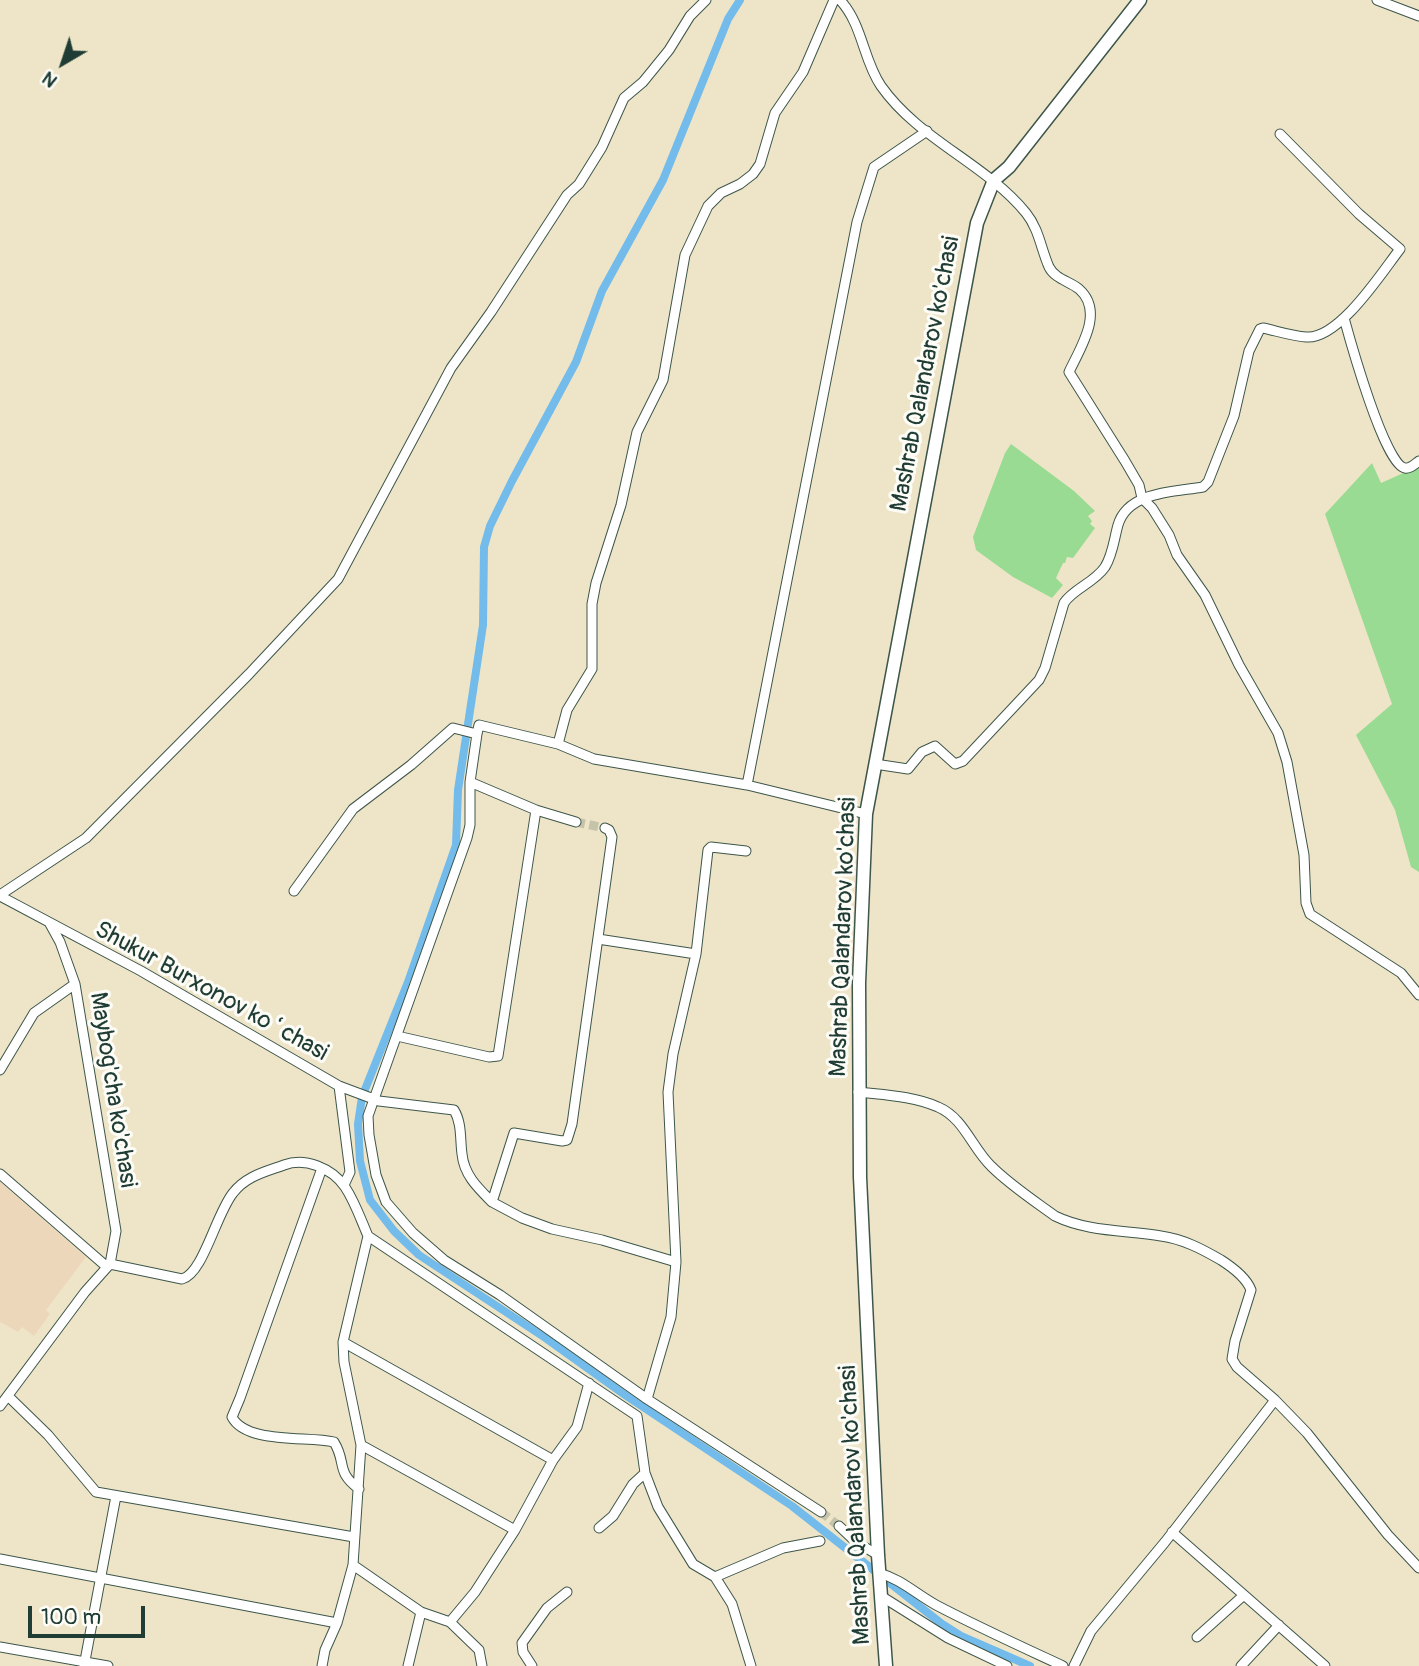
<!DOCTYPE html>
<html>
<head>
<meta charset="utf-8">
<style>
  body { margin:0 }
  #map { position:relative; width:1419px; height:1666px; overflow:hidden; background:#eee5c8; font-family:Pangolin,sans-serif }
  canvas { display:block }
  .north { position:absolute; left:28px; top:28px; width:70px; height:70px; -webkit-text-stroke:5px #fdfcf7; paint-order:stroke; rotate:219deg; font-size:19px; font-weight:700; line-height:28px; text-align:center; color:#1f3d34 }
  .north::after { content:''; display:block; margin:auto; width:24px; height:32px; background:#1f3d34; clip-path:polygon(50% 0,100% 100%,50% 72%,0 100%) }
  .scale { position:absolute; left:28px; top:1606px; width:117px; height:32px; box-sizing:border-box; border:4px solid #1f3d34; border-top:0; padding-left:9px; font-size:21px; line-height:24px; white-space:nowrap; color:#1f3d34; -webkit-text-stroke:5px #fdfcf7; paint-order:stroke }
</style>
</head>
<body>
<div id="map">
<canvas width="1419" height="1666"></canvas>
<div class="north">N</div>
<div class="scale">100 m</div>
</div>
<script>
const context = document.querySelector('canvas').getContext('2d');
context.lineJoin = 'round';
function paint(path, color) { context.fillStyle = color; context.fill(path, 'evenodd'); }
function trace(path, color, width, dash) { context.strokeStyle = color; context.lineWidth = width; context.lineCap = dash ? 'butt' : 'round'; context.setLineDash(dash || []); context.stroke(path); }
function drawText(font, color, halo, rows, align = 'center') {
  context.font = font + ' Pangolin,sans-serif'; context.lineWidth = 6; context.setLineDash([]); context.textBaseline = 'middle'; context.strokeStyle = halo; context.fillStyle = color; for (const [text, x, y, turn = 0] of rows) {
    context.save(); context.translate(x, y); context.rotate((+turn || 0) * Math.PI / 180); context.textAlign = isNaN(turn) ? turn : align; if (halo) context.strokeText(text, 0, 0); context.fillText(text, 0, 0); context.restore();
  }
}
const built = new Path2D(`
  M0,1182L86,1257L46,1310L50,1314L34,1336L22,1327L18,1332L0,1322Z`);
const green = new Path2D(`
  M1011,444L1074,491L1095,511L1088,516L1092,521L1090,524L1095,528L1073,558L1067,557L1065,563H1063L1056,578L1063,585L1052,598L1013,577L976,550L973,537L1005,453Z
  M1372,463L1381,483L1419,466V872L1411,867L1395,810L1356,735L1392,704L1325,514Z`);
const canal = new Path2D(`
  M740,0L728,19L663,180L602,291L576,362L512,481L490,526L484,547L483,625L458,790L456,845L408,982L362,1097L358,1124L360,1161L370,1200L394,1231L419,1255L544,1337L625,1395L792,1506L942,1624L961,1636L1030,1666`);
const minorTunnel = new Path2D(`
  M576,822L605,828
  M821,1512L839,1526`);
const minor = new Path2D(`
  M840,0C863,25 863,60 881,86C919,140 985,163 1026,213C1039,229 1041,249 1049,267C1055,279 1069,281 1079,289C1105,312 1080,348 1069,372L1125,461L1139,485L1142,498L1152,508L1169,535L1177,555L1205,595L1239,665L1278,733L1287,762L1304,855L1306,903L1310,914L1401,973L1419,995
  M1377,0L1419,16
  M1344,318C1350,340 1385,466 1405,468C1410,469 1415,464 1419,461
  M477,734L479,725L558,744L594,759L747,785L866,814
  M558,744L567,710L592,669V604L596,583L621,505L637,432L663,380L685,255L708,206L721,193L740,184L753,174L760,164L775,113L803,72L834,0
  M875,764L908,769L922,752L935,746L955,764L963,761L1039,680L1045,668L1064,603C1073,589 1094,583 1105,567C1113,554 1114,539 1118,525C1128,491 1175,492 1203,487L1208,482L1234,416L1249,351L1260,329L1263,328C1277,331 1292,336 1306,337C1339,340 1382,272 1400,249L1359,214L1280,134
  M470,782L536,810L576,822
  M747,785L857,222L874,167L927,131
  M294,891L353,809L411,765L453,728L477,734L470,782V825L467,838L368,1116L369,1135L376,1175L386,1202L413,1233L444,1260L500,1295L647,1399L821,1512
  M0,895L86,838L249,674L338,579L451,368L491,312L567,195L579,184L602,147L624,98L643,82L669,50L690,16L706,0
  M0,896L141,971L339,1086L350,1172L344,1185
  M598,939L696,954
  M397,1036L489,1057L498,1056L536,810
  M0,1070L34,1013L75,984
  M339,1086L379,1101L454,1110C462,1123 460,1140 462,1154C464,1175 478,1188 492,1202L514,1133L562,1141L567,1140L572,1124L612,837L609,830L605,828
  M858,1092C884,1095 914,1096 938,1107C964,1118 972,1148 991,1166C1010,1185 1033,1200 1055,1216C1088,1232 1125,1230 1161,1236C1183,1239 1202,1249 1221,1260C1232,1267 1246,1277 1251,1290L1235,1341L1232,1359L1237,1367L1275,1400L1307,1433L1388,1535L1419,1568
  M322,1168L240,1398L232,1417C246,1444 307,1436 334,1442C347,1463 335,1471 359,1489
  M0,1174L107,1267
  M492,1202L522,1218L552,1229L602,1240L676,1262
  M368,1236L637,1416L645,1473L658,1507L693,1564L715,1577L732,1604L751,1666
  M110,1264L182,1279C203,1274 216,1214 233,1193C246,1176 265,1172 284,1165C305,1157 332,1168 345,1187C355,1202 361,1220 368,1236
  M343,1342L553,1460
  M9,1397L48,1435L96,1492L354,1537
  M647,1399L671,1317L676,1262L668,1092L673,1054L696,954L708,850L711,847L746,851
  M0,1406L85,1292L110,1264L116,1231L75,984L60,942L49,922
  M361,1445L515,1530
  M839,1526L856,1542L878,1555
  M599,1528L613,1516L633,1484L645,1473
  M1172,1532L1325,1666
  M0,1559L337,1623
  M353,1565L421,1612L450,1622L479,1650L482,1666
  M879,1573C901,1579 916,1594 936,1605C978,1627 1020,1646 1063,1666
  M715,1577L783,1548L820,1541
  M881,1596L948,1638L1007,1666
  M450,1622L475,1592L515,1530L553,1460L577,1427L589,1383
  M1197,1637L1244,1595
  M0,1647L108,1666
  M84,1666L116,1496
  M322,1666L325,1650L337,1623L353,1565L361,1445L344,1362L343,1342L368,1236
  M408,1666L421,1612
  M532,1666L523,1652L522,1643L547,1608L567,1592
  M1074,1666L1091,1631L1165,1542L1275,1400
  M1241,1666L1279,1625`);
const major = new Path2D(`
  M886,1666L878,1555L860,1177L859,983L866,814L977,223L994,180L1009,167L1140,0`);
const streetNames = [
  ["Mashrab Qalandarov ko'chasi",926,374,-79],
  ["Mashrab Qalandarov ko'chasi",844,937,-88],
  ["Shukur Burxonov koʻchasi",211,992,29],
  ["Maybog'cha ko'chasi",112,1090,81],
  ["Mashrab Qalandarov ko'chasi",856,1505,-93]
];
paint(built, '#edd7bb');
paint(green, '#99db92');
trace(canal, '#72bbeb', 8);
trace(minorTunnel, '#c5c3aa', 9, [9, 4.5]);
trace(minor, '#3e564a', 11);
trace(major, '#3e564a', 15);
trace(minor, '#fff', 9);
trace(major, '#fff', 12);
drawText('24px', '#1f3d34', '#fdfcf7', streetNames);
</script>
</body>
</html>
